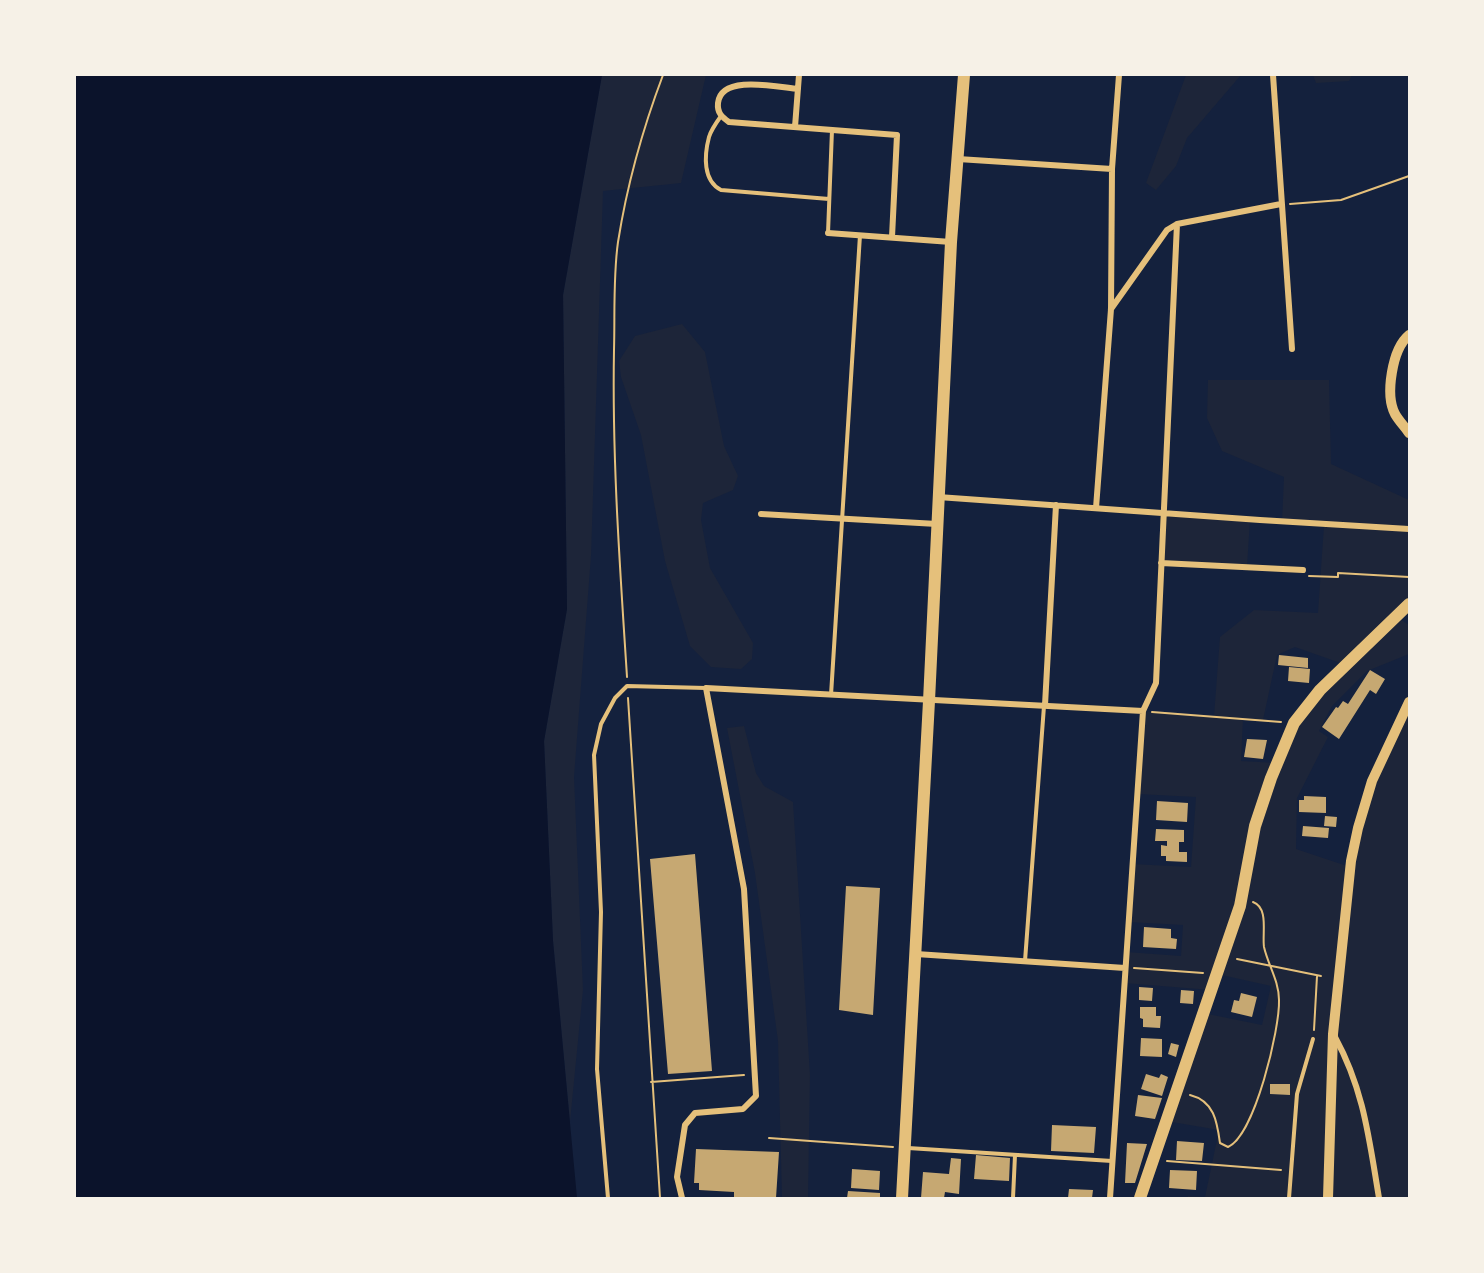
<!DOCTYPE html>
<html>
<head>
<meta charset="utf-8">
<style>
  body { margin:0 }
  #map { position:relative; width:1484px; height:1273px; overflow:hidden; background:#14213d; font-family:"PT Sans",sans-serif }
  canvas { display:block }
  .frame { position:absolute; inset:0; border:76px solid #f6f1e7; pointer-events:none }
</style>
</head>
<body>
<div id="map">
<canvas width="1484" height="1273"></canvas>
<div class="frame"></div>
</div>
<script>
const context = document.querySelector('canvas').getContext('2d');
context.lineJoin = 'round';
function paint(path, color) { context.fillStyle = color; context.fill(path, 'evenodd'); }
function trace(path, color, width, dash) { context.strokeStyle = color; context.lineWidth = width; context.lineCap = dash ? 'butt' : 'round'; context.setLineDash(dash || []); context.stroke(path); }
const green = new Path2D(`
  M602,75H706L681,183L603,191L591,556L574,777L583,990L570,1122L553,941L544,741L567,609L563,295Z
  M1186,75H1241L1187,138L1176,166L1156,190L1146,183Z
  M1313,75H1352L1349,81L1316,83Z
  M682,324L705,352L724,446L738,476L733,490L703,503L701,520L710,568L753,643L752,659L741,669L711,667L690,646L665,561L641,435L621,377L619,361L635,336Z
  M1208,380H1329L1331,464L1409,500V525H1405V528L1409,529V604L1397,617L1409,625V654L1367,671L1332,706L1319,731L1328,737L1297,798L1296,849L1350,867L1358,828L1409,702V1198H1187L1188,1196L1205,1197L1219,1130L1166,1121L1203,1013L1262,1025L1271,986L1217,974L1211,990L1124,983L1126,952L1181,956L1183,925L1128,922L1132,864L1191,867L1196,797L1138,794L1143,711L1214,716L1220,637L1254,610L1318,613L1324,525L1282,522L1284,477L1222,451L1207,418ZM1295,647L1346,665L1294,723L1277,763L1241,761L1243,719L1263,720L1277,655ZM1270,1084H1290V1095L1270,1094Z
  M1164,512L1250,520L1247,567L1161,563Z
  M744,726L756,773L764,786L793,802L810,1075L808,1198H782L778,1041L755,873L727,728Z`);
const water = new Path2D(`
  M75,75H602L563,295L567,609L544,741L553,941L577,1198H75Z`);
const building = new Path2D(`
  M1279,655L1308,658V668L1278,665Z
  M1289,667L1310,669L1309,683L1288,681Z
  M1370,670L1385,679L1376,694L1370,690L1339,739L1322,727L1336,707L1338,708L1343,701L1348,704Z
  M1247,739L1267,740L1263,759L1244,757Z
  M1304,796L1326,797V813L1299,812V800H1304Z
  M1157,801L1188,803L1187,822L1156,820Z
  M1325,816L1337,817L1336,827L1324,826Z
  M1303,826L1329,828L1328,838L1302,836Z
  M1156,829L1184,830V842H1179V852H1187V862L1166,861V856H1161V845L1167,846V841H1155Z
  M695,854L712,1071L668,1074L650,859Z
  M846,886L880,888L873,1015L839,1010Z
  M1144,927L1171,929V938L1177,939L1176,949L1143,947Z
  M1139,987L1153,988L1152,1001L1139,1000Z
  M1181,990L1194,991L1193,1004L1180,1003Z
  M1241,993L1257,997L1252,1017L1231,1012L1234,1000L1239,1001Z
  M1140,1007H1156V1016H1161L1160,1028L1143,1027V1019L1140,1018Z
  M1141,1038L1162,1039V1057L1140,1056Z
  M1171,1043L1179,1045L1176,1057L1168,1054Z
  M1146,1074L1159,1078L1161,1074L1168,1077L1162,1096L1141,1089Z
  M1270,1084H1290V1095L1270,1094Z
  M1138,1095L1162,1098L1155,1119L1135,1116Z
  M1052,1125L1096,1127L1094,1153L1051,1151Z
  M1177,1141L1204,1143L1202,1161L1176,1160Z
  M1127,1143L1147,1144L1135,1183H1125Z
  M696,1149L779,1152L776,1198H734V1192L699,1190V1183H694Z
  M976,1155L1010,1158L1009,1181L974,1179Z
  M951,1158L961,1159L959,1194L945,1192L944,1198H921L923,1172L949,1174Z
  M852,1169L880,1171L879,1190L851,1188Z
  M1170,1170L1197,1171L1196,1190L1169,1188Z
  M1069,1189L1093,1190L1092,1198H1068Z
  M848,1191L880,1193V1198H847Z`);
const path = new Path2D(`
  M1290,204L1341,200L1409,176
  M1309,576L1338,577V573L1409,577
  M627,677C620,568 612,460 614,350C615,315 613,277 618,242C627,185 643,128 663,75
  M628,698L660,1198
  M1152,712L1281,722
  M1237,959L1321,976
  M1134,968L1203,973
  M1314,1030L1317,976
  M651,1082L744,1075
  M1190,1095C1214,1101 1217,1121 1220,1143L1228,1147C1255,1135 1280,1028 1279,1000C1279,981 1268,965 1264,947C1262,933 1269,908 1253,902
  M769,1138L893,1147
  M1167,1161L1281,1170`);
const service = new Path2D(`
  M721,116C716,123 711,130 709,137C704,156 703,181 721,190L829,199
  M828,233L832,130
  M831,695L860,235
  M1025,961L1044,706
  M908,1148L1112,1161
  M608,1198L597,1069L601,912L594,755L601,724L615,698L627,686L706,688
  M1013,1198L1015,1155
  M1289,1198L1297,1094L1313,1039`);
const minor = new Path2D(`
  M1273,75L1292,349
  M798,89C777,87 721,74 718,103C717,113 722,117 729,122L897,135L892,237
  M795,127L799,75
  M958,159L1112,169
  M828,233L951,242
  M1111,309L1167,230L1177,224L1281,204
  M938,497L1260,520L1409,529
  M1096,508L1111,309L1112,169L1119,75
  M761,514L937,524
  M1161,563L1303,570
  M1045,705L1056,505
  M916,954L1125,968
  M1335,1037C1364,1090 1369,1139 1379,1198
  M682,1198L677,1177L685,1125L695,1113L743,1109L756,1096L744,889L706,688L1143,711
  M1110,1198L1143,711L1156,683L1177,224`);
const tertiary = new Path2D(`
  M1409,335C1392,349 1385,395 1395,414C1399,421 1405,427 1409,433
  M1328,1198L1333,1034L1351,861L1358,828L1372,781L1409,702`);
const primary = new Path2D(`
  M902,1198L929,701L951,242L964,75
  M1140,1198L1240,906L1255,826L1271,778L1294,723L1320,690L1409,604`);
paint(green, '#1d2539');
paint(water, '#0b132b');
paint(building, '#c6a872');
trace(path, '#e5c07b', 2);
trace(service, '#e5c07b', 4);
trace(minor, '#e5c07b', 6);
trace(tertiary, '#e5c07b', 10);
trace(primary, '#e5c07b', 12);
</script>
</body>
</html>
